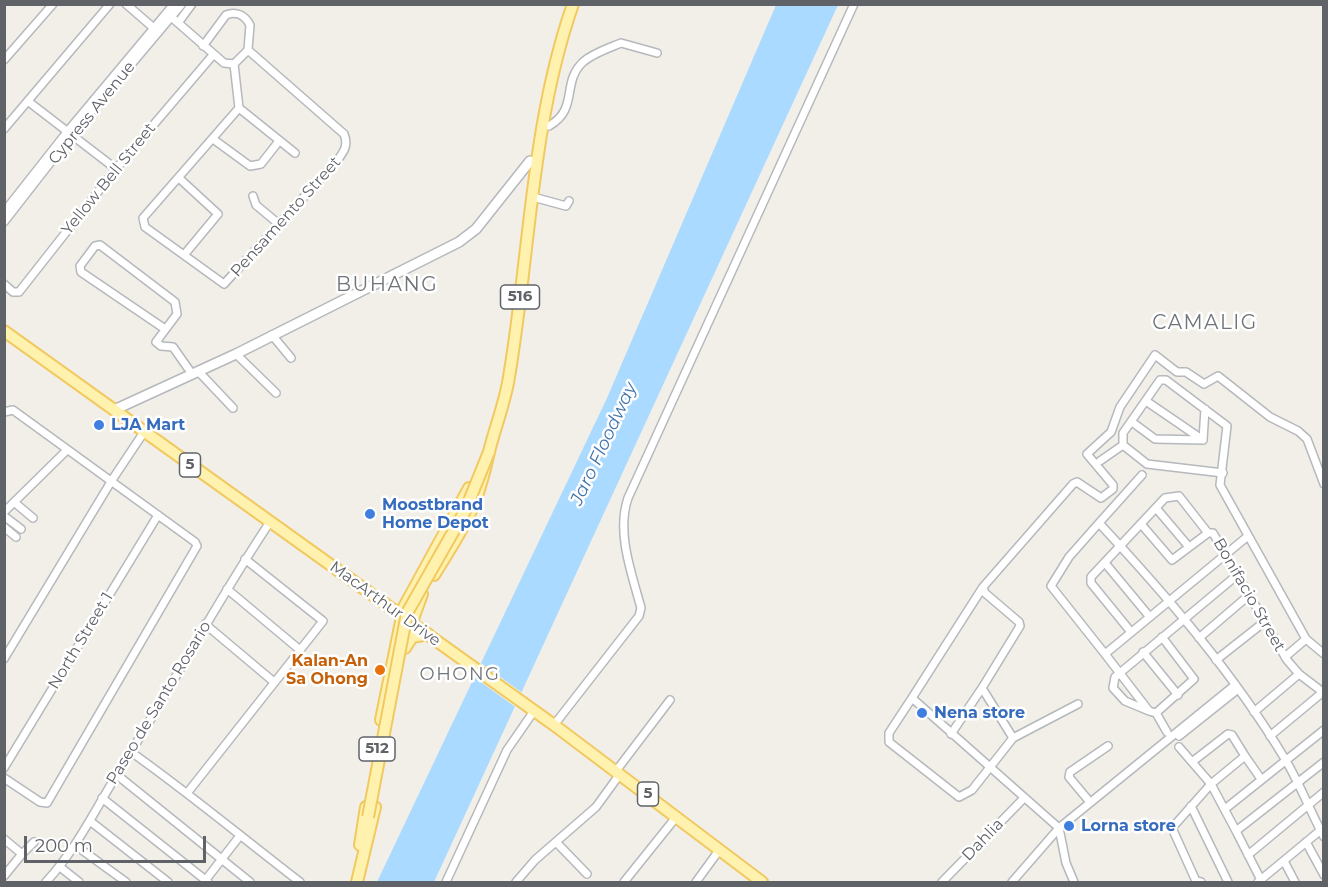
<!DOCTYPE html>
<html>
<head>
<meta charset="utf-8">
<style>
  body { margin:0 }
  #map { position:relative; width:1328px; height:887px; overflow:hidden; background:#f1efe8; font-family:Montserrat,sans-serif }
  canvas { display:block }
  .frame { position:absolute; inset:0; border:6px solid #5f6368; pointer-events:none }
  .scale { position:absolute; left:24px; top:836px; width:182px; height:27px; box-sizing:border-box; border:3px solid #5f6368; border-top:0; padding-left:8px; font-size:18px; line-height:21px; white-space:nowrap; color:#5f6368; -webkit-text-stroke:4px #fff; paint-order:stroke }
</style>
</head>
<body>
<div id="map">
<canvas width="1328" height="887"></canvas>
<div class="frame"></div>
<div class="scale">200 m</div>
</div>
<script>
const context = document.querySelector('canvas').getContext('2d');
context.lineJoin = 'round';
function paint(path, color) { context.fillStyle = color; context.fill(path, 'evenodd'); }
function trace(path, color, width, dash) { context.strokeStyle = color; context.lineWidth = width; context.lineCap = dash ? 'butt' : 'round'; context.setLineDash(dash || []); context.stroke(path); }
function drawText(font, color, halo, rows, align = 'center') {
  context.font = font + ' Montserrat,sans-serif'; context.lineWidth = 5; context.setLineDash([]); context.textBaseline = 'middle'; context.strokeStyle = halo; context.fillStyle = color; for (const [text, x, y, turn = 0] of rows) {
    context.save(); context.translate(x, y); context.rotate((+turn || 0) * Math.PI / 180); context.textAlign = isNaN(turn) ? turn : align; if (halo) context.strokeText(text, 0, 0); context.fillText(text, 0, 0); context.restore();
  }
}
const water = new Path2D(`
  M776,5H838L434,882H377L607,398Z`);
const pier = new Path2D(`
  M478,661L524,694L518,709L471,675Z`);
const minor = new Path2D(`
  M126,4L156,30
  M169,15L224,63L234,64L248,50
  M178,23L192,4
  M203,46L226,15C236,11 245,15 250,25L248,50L344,134C349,146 343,153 336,162L224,284L145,227L143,218L239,108
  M4,60L53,4
  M234,64L239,108L295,153
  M29,102L116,169
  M549,126C579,109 561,83 583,62C593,53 609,48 621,43L657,53
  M4,129L110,4
  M213,139L250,166L261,164L279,141
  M180,179L218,214L184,255
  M253,196L256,205L280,225
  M533,197L566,206L569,201
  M4,212L67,132L174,4
  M4,222L71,136L182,4
  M4,284L13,292H19L115,170L213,55
  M165,329L81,272L80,266L95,246L100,245L175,302L177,314L156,342L161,346L173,347L192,374
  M272,335L291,358
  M236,354L276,393
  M198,371L233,408
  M1146,401L1203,440
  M4,412L13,410L195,542L197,546L47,803L40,802L4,778
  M1132,422L1155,439L1203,440L1205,409
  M1100,461L1123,445
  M1223,473L1147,464L1123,445V433L1160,380H1166L1227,426L1220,485L1306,639L1324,654
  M14,502L33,518
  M1156,508L1189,547
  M4,512L67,450
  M4,516L21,529
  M1099,523L1142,475
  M1141,524L1172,560L1208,533
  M4,527L16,537
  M1105,563L1149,616
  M983,587L985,593L1019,622L1020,626L982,688L1013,738
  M227,589L300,650
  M205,624L274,682
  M1131,632L1091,583V577L1165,498L1179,496L1208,533H1213L1287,660L1299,674L1324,693
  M1199,638L1248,596
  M1143,652L1178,695
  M1105,654L1051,586L1069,557L1099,523C1167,596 1234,674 1285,759C1300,784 1310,811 1324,837
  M1285,657L1306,639
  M4,659L112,480L144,432
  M1216,660L1263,623
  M912,698L889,733V742L959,797L972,790L1013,738L1078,704
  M1149,711L1125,701L1113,688L1115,677L1236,576
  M1254,712L1299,674
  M1156,713L1194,679L1162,637
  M554,725L639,616L641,608C632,574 616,533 628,498L854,4
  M1167,732L1156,713L1149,711L1105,654L1248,536
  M951,734L982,688
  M1179,736L1238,689
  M1270,736L1323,692
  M1179,747L1211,784L1236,831L1324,762
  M131,752C189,793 244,839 300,882
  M1245,756L1261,779
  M1192,762L1228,734L1232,735L1245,756L1211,784L1172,828L1196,881L1201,882
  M4,768L158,515
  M616,771L670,700
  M117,775L250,882
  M188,792L323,621L245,559
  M102,798L208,882
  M1089,801L1069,777L1070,772L1108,746
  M1191,806L1228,882
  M1225,809L1324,730
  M90,821L168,882
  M1236,831L1262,882
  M4,839L22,854L4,876
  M556,842L587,874
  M1306,842L1324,875
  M75,845L126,882
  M22,854L34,842
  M1248,855L1324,792
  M1284,861L1295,882
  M60,867L79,882
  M46,882C75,851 94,812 116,776C169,692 215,604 270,522
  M204,882L239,837
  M446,882L507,750L534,711
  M516,882L535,860L596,807L620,774
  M624,882L677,816
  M696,882L720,849
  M942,882L1024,798
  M1012,882L1059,828L1235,685
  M1074,882L1066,863L1059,828L912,698L983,587L1073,484L1077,482L1101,498L1113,489V485L1087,454L1111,432L1120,407L1155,355L1177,372H1186L1204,384L1218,376L1270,417L1298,431L1307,439L1324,484
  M1258,882L1322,829`);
const tertiary = new Path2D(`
  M114,410L236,354L459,242L476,229L530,161`);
const primary = new Path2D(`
  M4,331L554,725L762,882
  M434,575C448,552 464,529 474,504C481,486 485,470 489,452C495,427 505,403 509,377C530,253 531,124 573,4
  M410,627L422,594
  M405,648L412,637L428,634
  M381,720L404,607L469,488
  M360,845L366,807
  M357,882L375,807`);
const primaryBridge = new Path2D(`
  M368,817L407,613L465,511L489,452`);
const markers = [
  [99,425,6,"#3f7fe0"],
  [370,514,6,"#3f7fe0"],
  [380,670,6,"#e8710a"],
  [922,713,6,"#3f7fe0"],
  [1069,826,6,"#3f7fe0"]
];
const shields = [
  [520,297,39],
  [190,465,21],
  [377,749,36],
  [648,794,21]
];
const shieldNames = [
  ["516",520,297],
  ["5",190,465],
  ["512",377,749],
  ["5",648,794]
];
const streetNames = [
  ["Cypress Avenue",92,113,-51],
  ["Yellow Bell Street",109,179,-51],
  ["Pensamento Street",286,217,-48],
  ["Bonifacio Street",1249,595,60],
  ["MacArthur Drive",385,604,36],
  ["North Street 1",81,641,-59],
  ["Paseo de Santo Rosario",159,703,-59],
  ["Dahlia",983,840,-46]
];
const shopNames = [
  ["LJA Mart",111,425],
  ["Moostbrand",382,505],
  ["Home Depot",382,523],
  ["Nena store",934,713],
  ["Lorna store",1081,826]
];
const foodNames = [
  ["Kalan-An",368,661],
  ["Sa Ohong",368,679]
];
const waterNames = [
  ["Jaro Floodway",604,444,-65]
];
const neighbourhoodNames = [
  ["OHONG",460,675]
];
const quarterNames = [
  ["BUHANG",387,285],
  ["CAMALIG",1205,323]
];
paint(water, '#aadaff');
paint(pier, '#f1efe8');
trace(minor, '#b5b8bc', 10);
trace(tertiary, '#b5b8bc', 12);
trace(primary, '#f2c960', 14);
trace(minor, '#fff', 7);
trace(tertiary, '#fff', 9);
trace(primary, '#fff2af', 10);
trace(primaryBridge, '#f2c960', 14, []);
trace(primaryBridge, '#fff2af', 10);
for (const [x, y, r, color] of markers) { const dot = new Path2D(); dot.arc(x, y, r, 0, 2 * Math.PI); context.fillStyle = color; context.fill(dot); trace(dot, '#fff', 2); }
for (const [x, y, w] of shields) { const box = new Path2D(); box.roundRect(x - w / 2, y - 12, w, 24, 4.5); context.fillStyle = '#fff'; context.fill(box); trace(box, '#5f6368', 1.5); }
drawText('bold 15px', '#5f6368', null, shieldNames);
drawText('16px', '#5f6368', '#fff', streetNames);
drawText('bold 16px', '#366cbe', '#fff', shopNames, 'left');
drawText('bold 16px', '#c56008', '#fff', foodNames, 'right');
drawText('italic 18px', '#4174aa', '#fff', waterNames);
context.letterSpacing = '1.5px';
drawText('18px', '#70757a', '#fff', neighbourhoodNames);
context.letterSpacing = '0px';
context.letterSpacing = '1.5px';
drawText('20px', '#70757a', '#fff', quarterNames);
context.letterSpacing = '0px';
</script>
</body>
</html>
